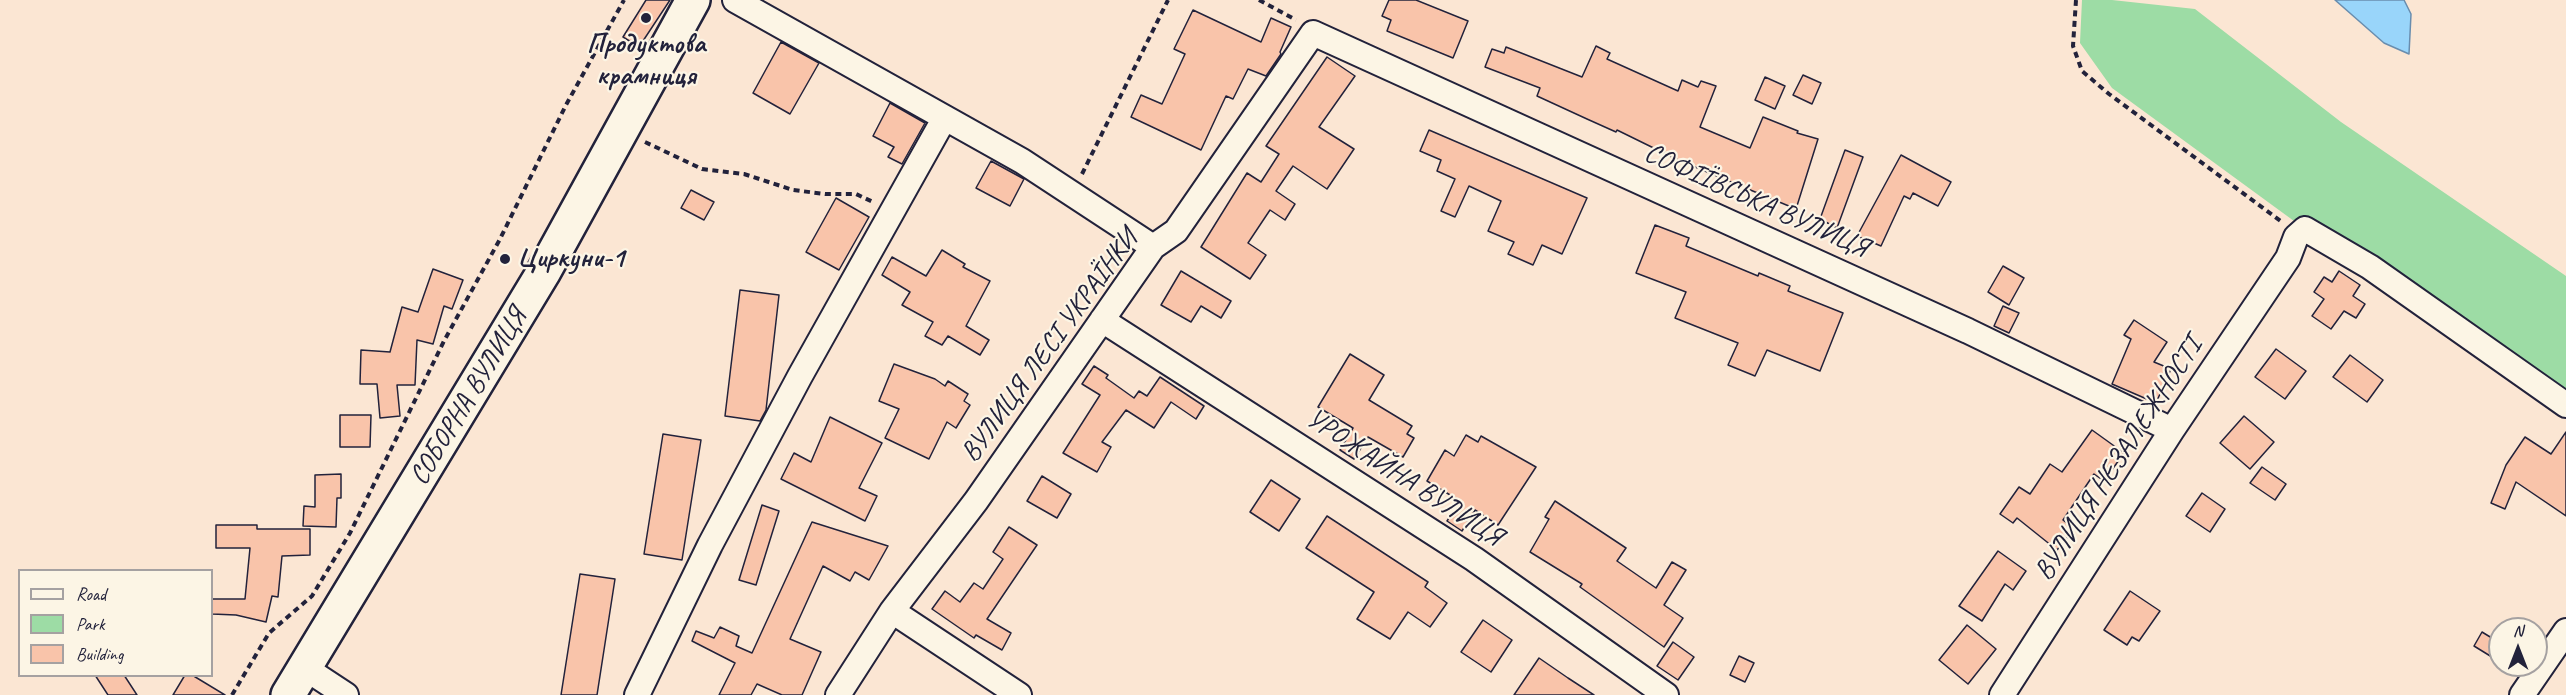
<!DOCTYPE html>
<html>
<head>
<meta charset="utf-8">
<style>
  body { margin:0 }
  #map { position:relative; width:2566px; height:695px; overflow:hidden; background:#fbe6d3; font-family:Caveat,sans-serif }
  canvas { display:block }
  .legend { position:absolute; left:18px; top:569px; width:195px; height:108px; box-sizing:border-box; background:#fcf5e5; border:2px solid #a5a1a1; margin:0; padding:8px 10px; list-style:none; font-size:18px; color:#22223b }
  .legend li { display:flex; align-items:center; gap:12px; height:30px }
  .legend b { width:30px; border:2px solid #a5a1a1 }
  .north { position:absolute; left:2488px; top:617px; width:60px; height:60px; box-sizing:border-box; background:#fcf5e5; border:2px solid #a5a1a1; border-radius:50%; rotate:0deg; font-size:16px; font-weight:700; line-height:24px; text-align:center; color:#22223b }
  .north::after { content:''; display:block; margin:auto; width:21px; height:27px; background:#22223b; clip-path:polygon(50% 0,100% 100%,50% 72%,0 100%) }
</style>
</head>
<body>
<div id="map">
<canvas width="2566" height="695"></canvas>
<ul class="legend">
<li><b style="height:8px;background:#fcf5e5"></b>Road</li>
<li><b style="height:16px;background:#9ddca5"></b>Park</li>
<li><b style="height:16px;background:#f9c4aa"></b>Building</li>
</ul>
<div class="north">N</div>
</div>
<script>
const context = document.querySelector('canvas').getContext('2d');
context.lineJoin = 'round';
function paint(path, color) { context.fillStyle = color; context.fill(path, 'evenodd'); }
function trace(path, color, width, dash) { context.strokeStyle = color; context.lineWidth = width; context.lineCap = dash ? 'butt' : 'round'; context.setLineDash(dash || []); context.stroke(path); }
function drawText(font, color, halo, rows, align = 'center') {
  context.font = font + ' Caveat,sans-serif'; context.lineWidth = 4.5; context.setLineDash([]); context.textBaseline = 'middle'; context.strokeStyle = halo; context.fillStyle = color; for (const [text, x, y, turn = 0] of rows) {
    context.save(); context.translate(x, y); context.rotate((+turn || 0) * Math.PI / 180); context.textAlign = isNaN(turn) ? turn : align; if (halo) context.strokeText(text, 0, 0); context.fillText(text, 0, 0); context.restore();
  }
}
const green = new Path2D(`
  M2082,0H2112L2195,9L2341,122L2566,276V410L2309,232L2112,88L2080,43Z`);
const water = new Path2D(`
  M2335,0H2404L2411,14L2409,54L2384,43Z`);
const building = new Path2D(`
  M646,0H670L639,47L623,37Z
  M1389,0H1416L1468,21L1453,58L1387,31L1391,20L1382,16Z
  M1193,10L1261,42L1271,18L1291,27L1280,52L1281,54L1266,76L1248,69L1233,99L1226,96L1201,150L1131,117L1141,95L1162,104L1185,54L1174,49Z
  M781,42L819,63L790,114L753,93Z
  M1596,46L1610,53L1607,59L1678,91L1682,80L1698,87L1701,81L1716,86L1700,127L1750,148L1763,117L1798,131L1797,133L1818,139L1796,209L1676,159L1617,130L1616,132L1587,119L1537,96L1540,88L1485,67L1492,49L1504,53L1506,47L1582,77Z
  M1327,57L1355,76L1319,127L1354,149L1327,189L1293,166L1276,191L1295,204L1285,220L1270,210L1248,243L1266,255L1250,279L1201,247L1247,173L1261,182L1279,154L1266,146Z
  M1803,75L1821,83L1812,104L1793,95Z
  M1765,77L1785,86L1775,109L1755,100Z
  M890,103L925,123L902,164L888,157L894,147L873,136Z
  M1429,130L1587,198L1562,254L1542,245L1533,265L1508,254L1514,242L1488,231L1501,201L1469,186L1455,217L1441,211L1455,179L1437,171L1441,160L1420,151Z
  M1845,150L1863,157L1837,228L1820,219Z
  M1901,155L1951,182L1938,206L1913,193L1910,199L1904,196L1881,246L1857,236Z
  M991,161L1024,179L1010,206L976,188Z
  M691,190L714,202L704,220L681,208Z
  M836,198L869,217L839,270L806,252Z
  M1655,225L1689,238L1686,246L1758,276L1759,273L1790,286L1788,291L1843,313L1820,371L1767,350L1755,376L1728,365L1738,343L1675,318L1686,292L1636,273Z
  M942,250L965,264L963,267L990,281L966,326L989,340L980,355L948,336L942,345L925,336L933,322L902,305L910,292L882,275L892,257L926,276Z
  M2003,266L2024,278L2009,305L1988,292Z
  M433,269L463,280L452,309L444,306L433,344L417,340L415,385H397L400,416L380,418L377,384H360L361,350L390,352L402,307L418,312Z
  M1181,271L1231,301L1221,318L1201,306L1191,322L1161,305Z
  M2339,271L2360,285L2353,296L2365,304L2356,318L2344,311L2331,329L2312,316L2324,299L2314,292L2324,277L2332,282Z
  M740,290L779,295L766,410L760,421L725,416Z
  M2003,306L2019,313L2009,333L1994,326Z
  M2134,320L2167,342L2154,362L2171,369L2156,403L2112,384L2131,339L2124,335Z
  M2276,349L2306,371L2285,399L2255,377Z
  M1350,354L1384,375L1369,400L1412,426L1407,434L1414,438L1403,457L1368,437L1354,459L1340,450L1353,428L1318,407Z
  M2350,355L2383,380L2367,402L2333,377Z
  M894,364L935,379L945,386L948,381L968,394L964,401L970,405L956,428L947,422L929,459L885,438L899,409L879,401Z
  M1094,366L1108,375L1106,378L1134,398L1139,391L1147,396L1160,377L1204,406L1196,419L1171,402L1154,428L1126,410L1102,442L1111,447L1097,472L1063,453L1100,395L1082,384Z
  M340,415H371L370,447H340Z
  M2244,416L2274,442L2250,469L2220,443Z
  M830,417L882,443L859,488L877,496L865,521L781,479L794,453L811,462Z
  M2092,430L2124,453L2104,481L2094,474L2063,520L2074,529L2057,550L2017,518L2013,523L2000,514L2019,487L2030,494L2050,464L2062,472Z
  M2566,432V516L2516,482L2505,509L2491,503L2506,465L2525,437L2551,454Z
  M663,434L701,440L682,560L644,554Z
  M1466,435L1478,442L1481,436L1536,467L1498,525L1475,510L1462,531L1447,521L1460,501L1427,481L1445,450L1454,456Z
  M2262,467L2286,484L2275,500L2250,483Z
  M341,474V498H337L336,527L303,526L304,506L315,507V475Z
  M1042,476L1071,494L1057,518L1027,501Z
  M1271,480L1300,499L1279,531L1250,512Z
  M2202,493L2225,509L2210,532L2186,516Z
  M1555,501L1626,548L1617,561L1656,588L1672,562L1686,570L1664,605L1683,618L1664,647L1580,587L1582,584L1530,552L1549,519L1545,517Z
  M762,505L779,511L756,585L739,580Z
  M1327,516L1428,582L1425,587L1447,603L1430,627L1408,612L1390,639L1357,619L1374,592L1306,548Z
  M812,522L888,546L869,580L855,572L850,581L823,566L790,639L821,652L802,695H782L757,684L751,695H719L735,663L692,641L696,631L714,638L720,627L739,636L736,646L752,653Z
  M216,525H257V529H310V555L282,556L278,597L272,596L266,622L236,615L212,614V599H245L250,548H216Z
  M1009,527L1037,545L987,619L1011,633L1002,650L976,635L974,638L932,609L945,591L960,602L974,583L983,589L1003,559L993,552Z
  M1998,551L2026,571L2013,590L2005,584L1982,621L1959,606Z
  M580,574L615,579L597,695H561Z
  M2130,591L2160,611L2139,641L2132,637L2127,645L2104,630Z
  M1483,620L1512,640L1491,672L1461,652Z
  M1967,625L1996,649L1968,684L1939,660Z
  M2482,632L2500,643V662L2474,646Z
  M1673,642L1694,657L1678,680L1657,666Z
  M1739,656L1754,663L1745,682L1730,675Z
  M1539,658L1568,678L1594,695H1514Z
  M95,675H124L137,695H108Z
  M185,675H192L225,695H173Z`);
const path = new Path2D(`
  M1259,0L1296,20
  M2076,0L2073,46L2082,71L2109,94L2282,222
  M645,142L702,169L744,174L793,190L825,194H856L873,202
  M1082,174L1168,0
  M232,695L269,633L312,596L350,533L444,341L500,239L566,105L624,0`);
const street = new Path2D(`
  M735,0L1022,161L1153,247
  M1102,320L1474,559L1666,695
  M892,611L1019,695
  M305,668L346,695
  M637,695L710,545L800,376L944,119
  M838,695L892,611L976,501L1153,247L1176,231L1313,33L1968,331L2172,430
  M2002,695L2172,430L2288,258L2296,237L2305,229L2370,267L2566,405
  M2522,695L2566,631`);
const secondary = new Path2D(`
  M288,695L543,273L693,0`);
const markers = [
  [646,18,6,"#22223b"],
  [505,259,6,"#22223b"]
];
const poiNames = [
  ["Продуктова",646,45],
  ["крамниця",646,77],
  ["Циркуни-1",517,259,"left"]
];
const streetNames = [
  ["СОФІЇВСЬКА ВУЛИЦЯ",1756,201,24],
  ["ВУЛИЦЯ ЛЕСІ УКРАЇНКИ",1050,346,-54],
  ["СОБОРНА ВУЛИЦЯ",469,397,-59],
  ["ВУЛИЦЯ НЕЗАЛЕЖНОСТІ",2119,459,-57],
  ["УРОЖАЙНА ВУЛИЦЯ",1404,478,33]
];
paint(green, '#9ddca5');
paint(water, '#99d5fa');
trace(water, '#698dae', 1.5);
paint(building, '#f9c4aa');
trace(building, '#22223b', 1.5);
trace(street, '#22223b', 28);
trace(secondary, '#22223b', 38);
trace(path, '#22223b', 4, [6, 4.5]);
trace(street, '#fcf5e5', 24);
trace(secondary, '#fcf5e5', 33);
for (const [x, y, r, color] of markers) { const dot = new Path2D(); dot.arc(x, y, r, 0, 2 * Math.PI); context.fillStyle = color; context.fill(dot); trace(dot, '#fcf5e5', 2); }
drawText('bold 28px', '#22223b', '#fcf5e5', poiNames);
drawText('28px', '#22223b', '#fcf5e5', streetNames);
</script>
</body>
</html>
